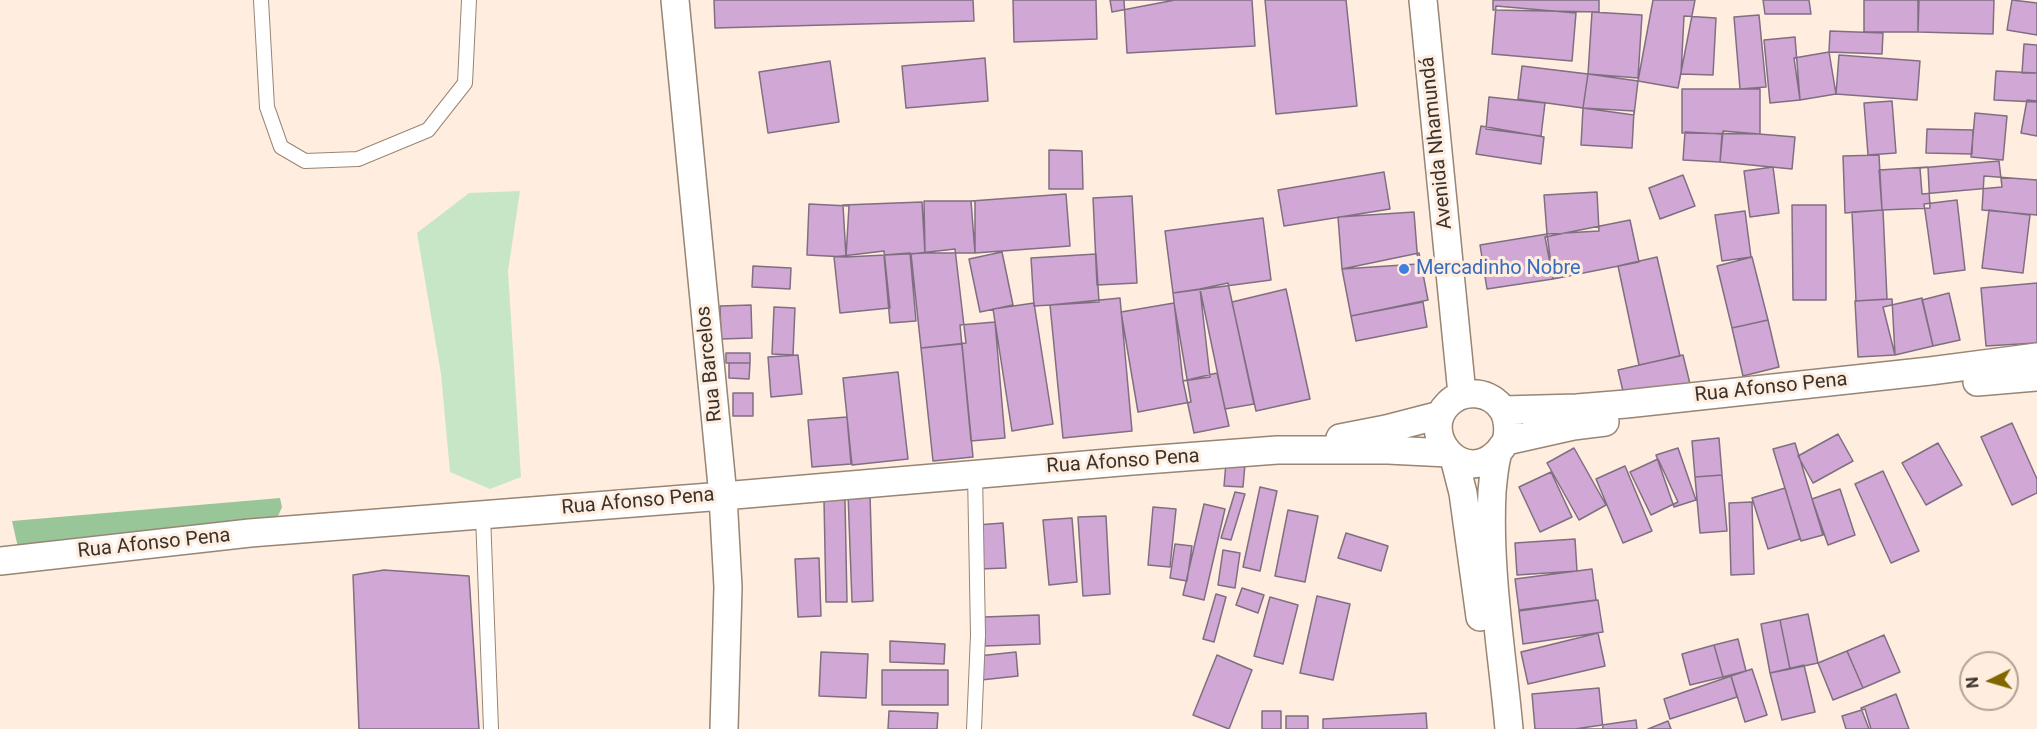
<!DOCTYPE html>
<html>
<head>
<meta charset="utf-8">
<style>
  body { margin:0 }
  #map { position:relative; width:2037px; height:729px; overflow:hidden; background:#ffeedf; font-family:Roboto,sans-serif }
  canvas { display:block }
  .north { position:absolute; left:1959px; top:651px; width:60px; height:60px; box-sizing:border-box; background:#ffeedf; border:2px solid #b0a397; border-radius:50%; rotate:265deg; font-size:16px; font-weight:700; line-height:24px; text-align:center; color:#3a322b }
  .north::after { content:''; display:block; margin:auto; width:21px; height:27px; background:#826700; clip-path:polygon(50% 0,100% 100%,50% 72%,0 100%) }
</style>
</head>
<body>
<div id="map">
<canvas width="2037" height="729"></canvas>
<div class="north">N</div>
</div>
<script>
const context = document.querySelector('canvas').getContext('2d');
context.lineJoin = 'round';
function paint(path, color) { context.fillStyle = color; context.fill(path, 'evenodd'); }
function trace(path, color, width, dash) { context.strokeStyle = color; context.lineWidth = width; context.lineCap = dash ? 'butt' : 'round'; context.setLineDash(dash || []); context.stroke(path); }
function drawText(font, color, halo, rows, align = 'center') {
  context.font = font + ' Roboto,sans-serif'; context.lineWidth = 6; context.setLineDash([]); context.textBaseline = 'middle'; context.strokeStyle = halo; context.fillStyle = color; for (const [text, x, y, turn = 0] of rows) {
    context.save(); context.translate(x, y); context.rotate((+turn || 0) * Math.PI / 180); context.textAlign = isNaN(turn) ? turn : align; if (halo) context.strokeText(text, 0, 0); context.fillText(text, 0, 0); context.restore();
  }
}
const green = new Path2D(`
  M520,191L508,271L521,477L490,489L450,472L441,374L417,233L469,193Z`);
const forest = new Path2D(`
  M280,498L282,507L275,523L19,552L12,521Z`);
const building = new Path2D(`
  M714,0H973L974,21L715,28Z
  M1013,0H1096L1097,39L1014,42Z
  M1110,0H1175L1112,12Z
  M1124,0H1252L1255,46L1127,53Z
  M1265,0H1346L1357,106L1276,114Z
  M1493,0H1599V12L1493,10Z
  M1653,0H1695L1678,88L1638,81Z
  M1763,0H1809L1811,14H1765Z
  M1864,0H1918V32H1864Z
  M1919,0H1994L1993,34L1918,32Z
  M2012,0L2037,3V35L2007,30Z
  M1496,6L1576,13L1572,61L1492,54Z
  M1592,12L1642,15L1638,78L1588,74Z
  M1759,15L1766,87L1740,89L1734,17Z
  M1684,16L1716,18L1713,75L1681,74Z
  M1830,31L1883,33L1882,54L1829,52Z
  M1795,37L1800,100L1770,103L1764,40Z
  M2024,44L2037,45V73H2022Z
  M1829,52L1836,94L1800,100L1794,58Z
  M1839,55L1920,61L1917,100L1836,94Z
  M985,58L988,101L906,108L902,66Z
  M830,61L839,122L768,133L759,72Z
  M1522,66L1588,74L1583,108L1518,99Z
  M1996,71L2037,73V102L1994,100Z
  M1588,74L1638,81L1634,115L1583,108Z
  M1682,89H1760V134L1682,133Z
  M1489,97L1545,103L1541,136L1486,129Z
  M2027,100L2037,101V136L2021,133Z
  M1892,101L1896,153L1868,155L1864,103Z
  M1583,108L1634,111L1632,148L1581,145Z
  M1975,113L2007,116L2003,160L1971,157Z
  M1481,126L1544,137L1541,164L1476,154Z
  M1927,129L1973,130L1972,154L1926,153Z
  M1723,131L1795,137L1792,169L1720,162Z
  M1685,132L1722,134L1720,162L1683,160Z
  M1049,150L1082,151L1083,189H1049Z
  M1879,155L1882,210L1845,213L1843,156Z
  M1999,161L2002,187L1922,194L1920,168Z
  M1773,167L1779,213L1750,217L1744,171Z
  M1928,167L1930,208L1882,210L1879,170Z
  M1384,172L1390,209L1284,226L1278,190Z
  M1683,175L1695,206L1660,219L1649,188Z
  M1984,176L2037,180V215L1982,210Z
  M1597,192L1599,231L1547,234L1544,195Z
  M1066,194L1070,246L975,253L971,201Z
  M1132,196L1137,283L1097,285L1093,198Z
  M1957,200L1965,270L1934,274L1924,204Z
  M924,201H975V253H925Z
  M922,202L925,253L846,257L843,205Z
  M809,204L849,206L846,257L807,255Z
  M1792,205H1826V300H1793Z
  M1883,210L1887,299L1856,301L1852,212Z
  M1989,210L2030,215L2023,273L1982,268Z
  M1745,211L1751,257L1722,261L1715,215Z
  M1414,212L1418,264L1342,269L1338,217Z
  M1263,218L1271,280L1173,293L1165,231Z
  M1630,220L1639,262L1553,279L1545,237Z
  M1547,234L1553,279L1487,289L1480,245Z
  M955,249L966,343L921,348L911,254Z
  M884,251L890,308L840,313L834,257Z
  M1002,252L1013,305L980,312L969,259Z
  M910,253L916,321L890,323L884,255Z
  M1419,253L1428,300L1351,316L1342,269Z
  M1096,254L1099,302L1034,306L1031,258Z
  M1657,257L1680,356L1639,365L1618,266Z
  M1752,257L1768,320L1732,328L1717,266Z
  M753,266L791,268L790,289L752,287Z
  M1228,283L1254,404L1225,409L1200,289Z
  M2037,283V343L1986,346L1981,288Z
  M1200,289L1210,377L1183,381L1173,293Z
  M1286,289L1310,399L1256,411L1232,302Z
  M1949,293L1960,340L1933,346L1922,300Z
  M1120,298L1132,431L1063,438L1050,305Z
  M1922,298L1933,346L1895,355L1883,307Z
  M1892,299L1895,355L1858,357L1855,301Z
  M1423,302L1427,327L1356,341L1351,316Z
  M1034,303L1053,424L1012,431L993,309Z
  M1174,303L1191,402L1138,412L1121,312Z
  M751,305L752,338L721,339L720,306Z
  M774,307L795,308L793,355L772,354Z
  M1768,320L1779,367L1743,376L1732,328Z
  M995,322L1005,438L971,441L960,325Z
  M962,344L973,457L933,461L921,348Z
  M726,353H750V363H726Z
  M798,355L802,394L771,397L768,357Z
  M1683,355L1691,388L1626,404L1618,370Z
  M729,363H750L749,379L729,378Z
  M898,372L908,459L852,465L843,378Z
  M1217,373L1229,426L1194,433L1183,381Z
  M733,393H753V416H733Z
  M847,417L851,464L812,467L808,420Z
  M2012,423L2037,479V493L2012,505L1981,437Z
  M1838,434L1853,461L1813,483L1798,456Z
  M1719,438L1722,475L1695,477L1692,441Z
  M1795,443L1823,535L1801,541L1773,449Z
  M1938,443L1962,485L1926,505L1902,463Z
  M1574,448L1606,505L1579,520L1547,463Z
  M1678,448L1696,500L1674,507L1656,455Z
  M1658,459L1678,502L1651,515L1630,472Z
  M1226,463L1245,464L1243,487L1224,486Z
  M1625,466L1652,531L1623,543L1596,479Z
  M1883,471L1919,551L1891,563L1855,484Z
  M1551,472L1572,517L1540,532L1519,487Z
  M1722,475L1727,531L1700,533L1695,477Z
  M1260,487L1277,491L1260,571L1243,567Z
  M1785,488L1800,539L1768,549L1752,498Z
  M1840,489L1855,535L1828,545L1812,499Z
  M1235,492L1245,494L1231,540L1221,538Z
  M848,494H870L873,601L852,602Z
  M824,500H845L847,602H826Z
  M1752,502L1754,574L1731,575L1729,503Z
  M1204,504L1225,509L1204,600L1183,595Z
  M1153,507L1176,509L1170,567L1148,565Z
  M1288,510L1318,516L1305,582L1275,576Z
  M1106,516L1110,594L1083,596L1078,517Z
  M1072,518L1077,582L1049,585L1043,520Z
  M1003,523L1006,568L980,569L977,525Z
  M1346,533L1388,546L1381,571L1338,558Z
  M1575,539L1577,571L1517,575L1515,543Z
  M1175,544L1192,546L1187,581L1170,578Z
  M1223,550L1240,553L1235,588L1218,585Z
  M819,558L821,616L798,617L795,559Z
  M1592,569L1596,600L1519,610L1515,579Z
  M384,570L469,576L479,729H359L353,575Z
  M1242,588L1264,595L1258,613L1236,605Z
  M1216,594L1226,597L1214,642L1203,639Z
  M1317,596L1350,604L1333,680L1300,673Z
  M1270,597L1298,605L1283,664L1254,656Z
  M1598,600L1603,632L1523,644L1519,611Z
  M1808,614L1818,663L1790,669L1780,620Z
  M1039,615L1040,644L985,646L984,617Z
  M1780,620L1790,669L1770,673L1761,624Z
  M1598,633L1605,666L1528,684L1521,652Z
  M1884,635L1900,672L1863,688L1847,651Z
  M1738,639L1746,671L1723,677L1714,645Z
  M890,641L945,644L944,664L890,662Z
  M1714,645L1723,677L1690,685L1682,654Z
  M1847,651L1863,688L1833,700L1818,663Z
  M821,652L868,654L866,698L819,696Z
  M1016,652L1018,676L981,680L978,656Z
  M1217,655L1252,670L1229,729L1193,715Z
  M1804,665L1815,712L1782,720L1770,673Z
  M1752,669L1767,715L1745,722L1731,676Z
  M882,670H948V705H882Z
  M1731,676L1737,697L1670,719L1664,699Z
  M1599,688L1603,729H1535L1532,694Z
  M1896,694L1909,729H1869L1861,708Z
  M1865,709L1871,729H1846L1842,716Z
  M889,711L938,713L937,729H888Z
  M1262,711H1281V729H1262Z
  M1426,713L1427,729H1323V719Z
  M1286,716H1308V729H1286Z
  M1636,720L1637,729H1575Z
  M1668,721L1671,729H1648Z`);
const service = new Path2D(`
  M261,0L267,107L281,147L305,161L358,159L428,130L465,83L469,0
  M483,515L491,729
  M974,729L978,635L975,473`);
const minor = new Path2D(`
  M675,0L723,496L728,587L724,729
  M1423,0L1462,394
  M1977,382L2037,377
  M1503,410L1577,408L1626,404L1930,371L2037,357
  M1340,438L1386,429L1440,415
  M1506,441L1573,426L1605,422
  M1497,453C1494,456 1490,459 1486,461C1452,476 1422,429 1448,404C1463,388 1491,391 1503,410C1508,418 1509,432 1506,441C1504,446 1498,450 1497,456C1494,468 1493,481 1492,492C1488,571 1502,651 1509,729
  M1454,458L1463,493L1480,617
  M0,561L250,533L723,496L1132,461L1277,450H1388L1448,453`);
const markers = [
  [1404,269,6,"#3f7fe0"]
];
const streetNames = [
  ["Avenida Nhamundá",1437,143,-96],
  ["Rua Barcelos",710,364,-96],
  ["Rua Afonso Pena",1771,388,-6],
  ["Rua Afonso Pena",1123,462,-4],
  ["Rua Afonso Pena",638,502,-5],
  ["Rua Afonso Pena",154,544,-6]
];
const shopNames = [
  ["Mercadinho Nobre",1416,269]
];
paint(green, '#c7e6c6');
paint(forest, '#99c699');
paint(building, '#d0a7d5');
trace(building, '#7f6f81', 1.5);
trace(service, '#988573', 16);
trace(minor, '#988573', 30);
trace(service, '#fff', 14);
trace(minor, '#fff', 27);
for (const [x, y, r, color] of markers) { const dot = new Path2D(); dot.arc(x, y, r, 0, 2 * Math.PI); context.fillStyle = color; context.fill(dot); trace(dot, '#ffeedf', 2); }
drawText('20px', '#3a322b', '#ffeedf', streetNames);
drawText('20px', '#366cbe', '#ffeedf', shopNames, 'left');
</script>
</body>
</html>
